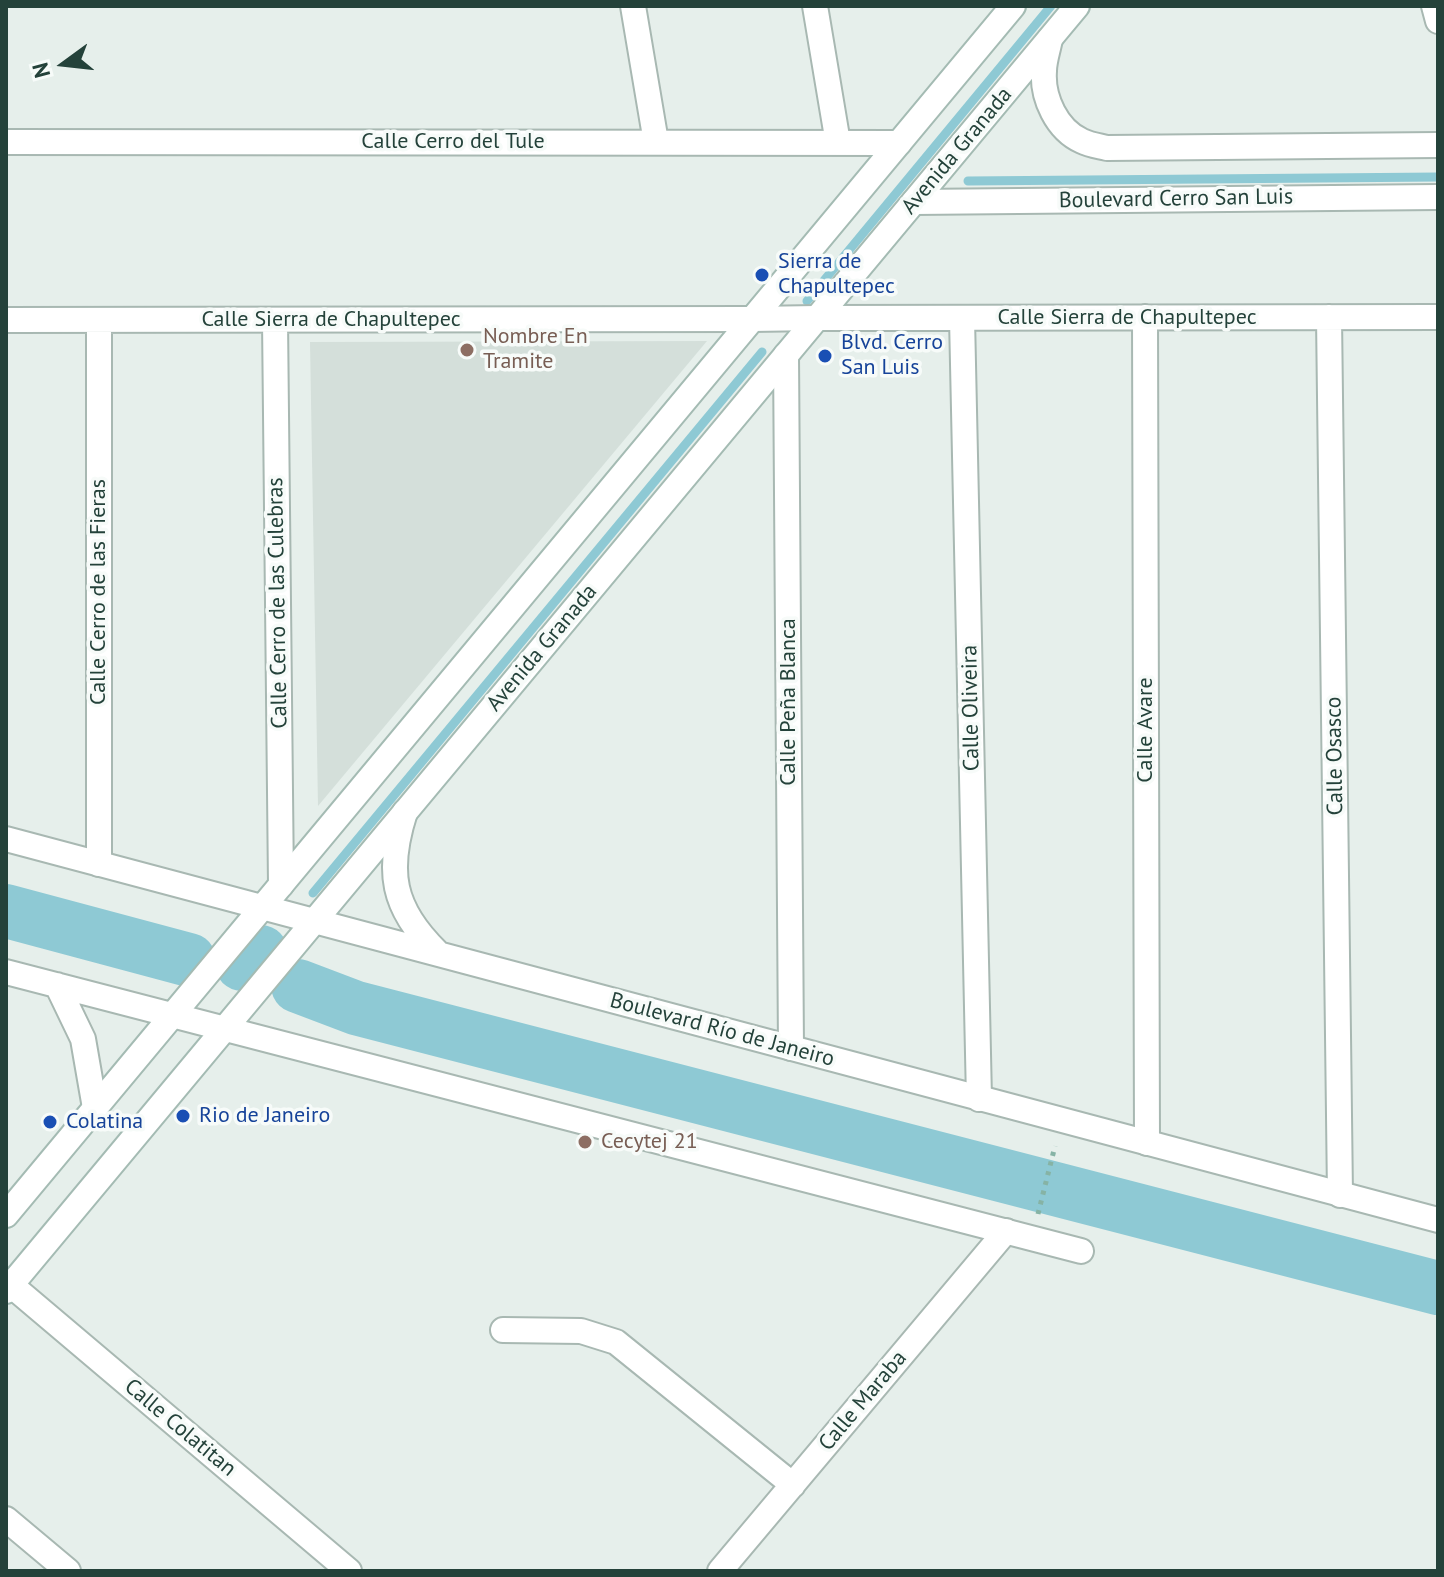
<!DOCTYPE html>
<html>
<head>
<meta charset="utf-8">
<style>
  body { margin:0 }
  #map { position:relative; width:1444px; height:1577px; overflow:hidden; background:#e6efeb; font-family:"PT Sans",sans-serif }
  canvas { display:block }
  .frame { position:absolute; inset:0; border:8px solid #24423a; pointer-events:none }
  .north { position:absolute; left:24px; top:24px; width:80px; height:80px; -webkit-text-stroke:6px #f7fbf9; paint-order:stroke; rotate:255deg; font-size:22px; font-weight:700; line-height:32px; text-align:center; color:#24423a }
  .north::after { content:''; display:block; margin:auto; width:28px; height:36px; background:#24423a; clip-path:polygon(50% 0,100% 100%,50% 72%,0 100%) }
</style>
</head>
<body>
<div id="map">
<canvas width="1444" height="1577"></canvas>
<div class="frame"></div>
<div class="north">N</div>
</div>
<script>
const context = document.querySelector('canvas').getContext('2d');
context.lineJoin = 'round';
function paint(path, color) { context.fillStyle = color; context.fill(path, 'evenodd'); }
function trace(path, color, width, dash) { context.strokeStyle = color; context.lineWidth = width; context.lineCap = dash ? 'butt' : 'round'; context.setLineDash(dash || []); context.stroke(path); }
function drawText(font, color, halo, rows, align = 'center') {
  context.font = font + ' "PT Sans",sans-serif'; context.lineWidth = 7; context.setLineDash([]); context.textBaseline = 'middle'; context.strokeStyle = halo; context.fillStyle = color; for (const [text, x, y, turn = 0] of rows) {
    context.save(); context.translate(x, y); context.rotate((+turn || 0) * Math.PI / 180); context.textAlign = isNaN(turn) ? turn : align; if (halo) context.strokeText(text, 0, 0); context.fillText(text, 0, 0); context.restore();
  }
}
const built = new Path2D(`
  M707,341L318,806L310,342Z`);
const stream = new Path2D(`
  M968,181L1438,177
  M807,301L1051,6
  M313,893L762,352`);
const river = new Path2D(`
  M6,911L189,960
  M242,964L261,952L263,967
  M298,986L356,1008L1438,1288`);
const path = new Path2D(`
  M1038,1214L1055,1146`);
const minor = new Path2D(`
  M633,6L656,142
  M815,6L838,143
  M1434,6L1438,21
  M6,142L899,143
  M1145,317L1147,1143
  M1329,317L1340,1195
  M817,318L1438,317
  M962,318L979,1099
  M6,320L752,319
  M275,320L281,885
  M786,355L791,1048
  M99,864V320
  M11,1285L349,1571
  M503,1330L581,1331L616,1342L793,1485
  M6,1519L68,1571
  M720,1571L1006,1231`);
const tertiary = new Path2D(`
  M1050,39C1048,50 1044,61 1044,71C1042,98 1057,130 1082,141C1090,145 1099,146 1107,148L1438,145
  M914,202L1438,197
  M752,319L817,318
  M405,812C386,871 392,908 437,952
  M6,839L1438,1220
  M6,972L1081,1251
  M57,985L83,1039L95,1108`);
const secondary = new Path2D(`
  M6,1215L1013,6
  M6,1291L1077,6`);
const markers = [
  [762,275,8,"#1a4fb4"],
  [467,350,8,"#8d6e63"],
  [825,356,8,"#1a4fb4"],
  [183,1116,8,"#1a4fb4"],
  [50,1122,8,"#1a4fb4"],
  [585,1142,8,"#8d6e63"]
];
const streetNames = [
  ["Calle Cerro del Tule",453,142],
  ["Avenida Granada",957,151,-50],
  ["Boulevard Cerro San Luis",1176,199,-1],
  ["Calle Sierra de Chapultepec",1127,318],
  ["Calle Sierra de Chapultepec",331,320],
  ["Calle Cerro de las Fieras",99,592,-90],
  ["Calle Cerro de las Culebras",278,603,-91],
  ["Avenida Granada",542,648,-50],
  ["Calle Peña Blanca",789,702,-90],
  ["Calle Oliveira",971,708,-91],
  ["Calle Avare",1146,730,-90],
  ["Calle Osasco",1335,756,-91],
  ["Boulevard Río de Janeiro",722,1030,15],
  ["Calle Maraba",863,1401,-50],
  ["Calle Colatitan",180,1428,40]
];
const transitNames = [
  ["Sierra de",778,262],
  ["Chapultepec",778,287],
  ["Blvd. Cerro",841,343],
  ["San Luis",841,368],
  ["Rio de Janeiro",199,1116],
  ["Colatina",66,1122]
];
const educationNames = [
  ["Nombre En",483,337],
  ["Tramite",483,362],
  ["Cecytej 21",601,1142]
];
paint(built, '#d4dfda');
trace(stream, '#8ec9d4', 9);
trace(river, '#8ec9d4', 54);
trace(minor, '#a8b8b2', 28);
trace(tertiary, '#a8b8b2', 28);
trace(secondary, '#a4bbb3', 28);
trace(path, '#86b3a5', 5, [4, 6]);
trace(minor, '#fff', 24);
trace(tertiary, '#fff', 24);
trace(secondary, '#fff', 24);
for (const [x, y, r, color] of markers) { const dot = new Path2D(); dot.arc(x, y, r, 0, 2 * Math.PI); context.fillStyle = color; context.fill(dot); trace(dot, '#f7fbf9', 3); }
drawText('22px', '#24423a', '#f7fbf9', streetNames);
drawText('22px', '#164399', '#f7fbf9', transitNames, 'left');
drawText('22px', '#785e54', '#f7fbf9', educationNames, 'left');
</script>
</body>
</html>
